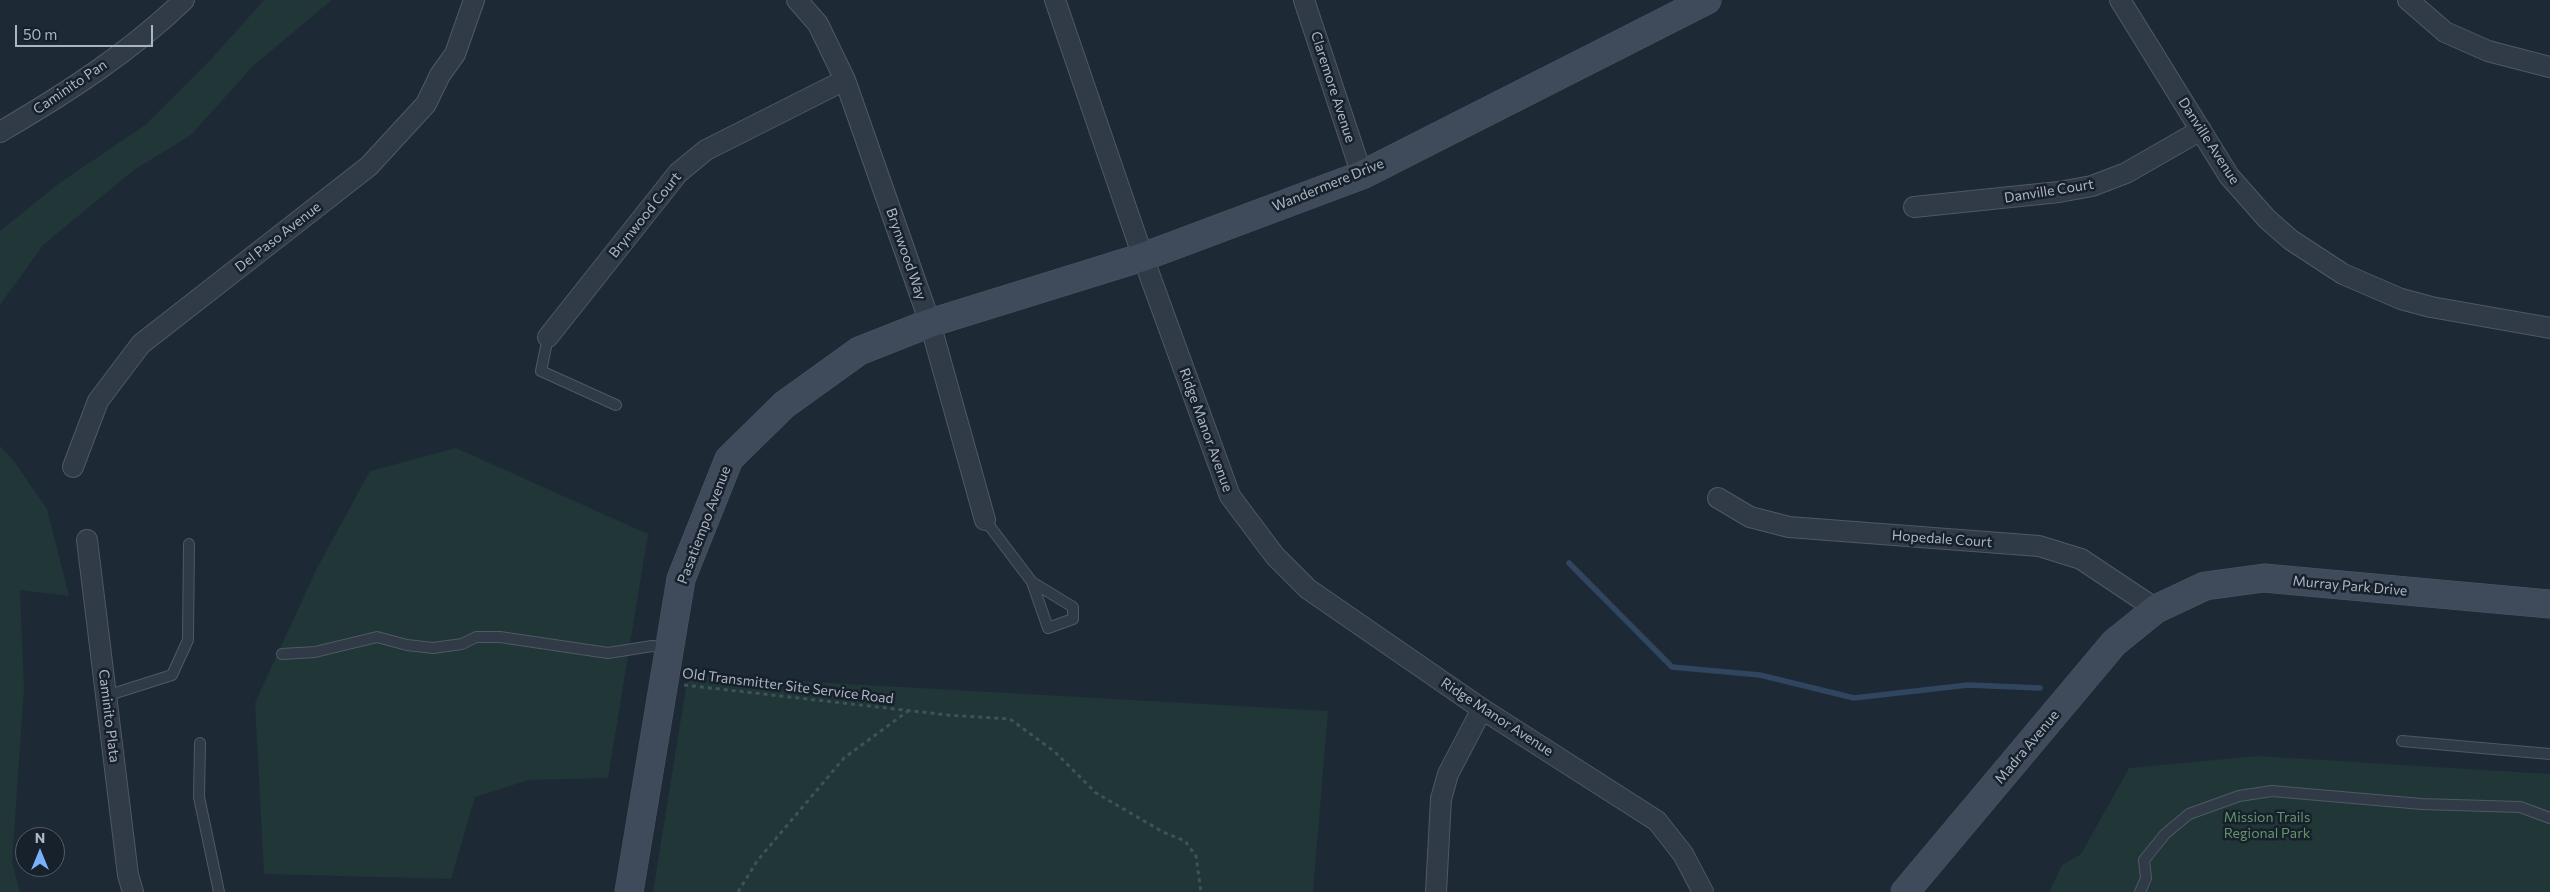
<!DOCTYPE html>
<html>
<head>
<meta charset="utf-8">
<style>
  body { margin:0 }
  #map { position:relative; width:2550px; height:892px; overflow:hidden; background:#1e2936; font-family:Commissioner,sans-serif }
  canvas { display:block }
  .north { position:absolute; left:15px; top:827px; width:50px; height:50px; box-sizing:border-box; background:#17202b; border:1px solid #525c68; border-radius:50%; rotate:0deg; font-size:14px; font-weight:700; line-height:20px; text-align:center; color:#abb6c4 }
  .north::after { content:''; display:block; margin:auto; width:18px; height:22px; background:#78b0fc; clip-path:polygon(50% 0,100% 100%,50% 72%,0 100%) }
  .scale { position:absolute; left:15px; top:25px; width:138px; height:22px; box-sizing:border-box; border:2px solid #abb6c4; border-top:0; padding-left:6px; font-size:15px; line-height:18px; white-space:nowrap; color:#abb6c4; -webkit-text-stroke:4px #17202b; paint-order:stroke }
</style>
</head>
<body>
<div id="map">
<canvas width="2550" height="892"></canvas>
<div class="north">N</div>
<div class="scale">50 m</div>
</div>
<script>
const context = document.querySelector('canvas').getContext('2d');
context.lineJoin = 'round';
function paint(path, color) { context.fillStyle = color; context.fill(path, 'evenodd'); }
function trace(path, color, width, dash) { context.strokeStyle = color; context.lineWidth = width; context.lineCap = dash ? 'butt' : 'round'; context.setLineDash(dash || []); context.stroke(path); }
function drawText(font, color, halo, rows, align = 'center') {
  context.font = font + ' Commissioner,sans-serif'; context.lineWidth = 5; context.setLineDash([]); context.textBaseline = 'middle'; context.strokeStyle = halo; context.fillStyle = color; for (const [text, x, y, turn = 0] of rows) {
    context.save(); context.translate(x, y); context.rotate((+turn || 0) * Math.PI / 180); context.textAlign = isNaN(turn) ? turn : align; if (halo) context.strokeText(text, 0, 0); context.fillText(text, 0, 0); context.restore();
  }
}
const green = new Path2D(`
  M264,0H332L253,66L191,135L134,170L43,245L0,305V231L58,184L145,125L213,57Z
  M0,446L14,461L47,509L69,596L20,590L24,689L12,862L20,892H0Z
  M456,448L648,534L608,778L529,780L475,797L451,879L264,874L255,703L317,568L370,471Z
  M688,675L1328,711L1313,892H653Z
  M2257,756L2550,774V892H2049L2062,865L2081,854L2129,768Z`);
const stream = new Path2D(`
  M1569,563L1672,667L1760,675L1854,698L1968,685L2040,688`);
const path = new Path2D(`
  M684,685L948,715L1010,719L1055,752L1096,793L1163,832L1185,841L1196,856L1201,892
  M738,892L757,861L844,758L908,711`);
const lane = new Path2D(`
  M548,337L541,371L616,405
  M985,520L1032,582L1048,628L1073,619V607L1032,582
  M282,654L315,652L377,637L407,645L433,648L462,644L476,637H500L608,653L652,646L669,647
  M106,696L172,675L188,640L189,544
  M2402,741L2550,754
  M200,743L199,797L219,892
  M2140,892L2146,878L2144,860L2165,834L2189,814L2239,796L2272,791L2422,804L2520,807L2550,818`);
const street = new Path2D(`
  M797,0L818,24L845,80L930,323L985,520
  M1055,0L1143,257L1230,496L1275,556L1308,589L1482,709L1657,821L1683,854L1703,892
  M1304,0L1362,175
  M2120,0L2229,176L2267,219L2291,240L2343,274L2401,299L2431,307L2550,328
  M2408,0L2445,32L2488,51L2550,67
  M0,132C65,94 129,53 184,0
  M1914,207L2059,192L2092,186L2126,173L2201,130
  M548,337L678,173L706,150L845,80
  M73,467L98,401L141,344L369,166L426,104L440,75L455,54L474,0
  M1718,498L1750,517L1789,527L2039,546L2081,559L2156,609
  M87,540L128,875L133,892
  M1436,892L1441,799L1448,774L1482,709`);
const secondary = new Path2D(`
  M629,892L681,579L729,459L784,405L859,351L930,323L1143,257L1362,175L1707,0
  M1905,892L2114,643L2156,609L2205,586L2264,578L2550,604`);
const streetNames = [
  ["Caminito Pan",70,87,-34],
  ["Claremore Avenue",1333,87,72],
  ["Danville Avenue",2209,141,57],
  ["Wandermere Drive",1328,185,-22],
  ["Danville Court",2049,191,-9],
  ["Brynwood Court",645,215,-51],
  ["Del Paso Avenue",278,237,-38],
  ["Brynwood Way",906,254,71],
  ["Ridge Manor Avenue",1206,430,70],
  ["Pasatiempo Avenue",704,525,-69],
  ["Hopedale Court",1942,539,4],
  ["Murray Park Drive",2350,586,5],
  ["Old Transmitter Site Service Road",788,686,7],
  ["Caminito Plata",109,716,83],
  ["Ridge Manor Avenue",1497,717,33],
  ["Madra Avenue",2027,747,-50]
];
const parkNames = [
  ["Mission Trails",2267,817],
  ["Regional Park",2267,833]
];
paint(green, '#203637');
trace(stream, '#30465e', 5.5);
trace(lane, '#4f5965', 12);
trace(street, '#4f5965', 22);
trace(secondary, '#4f5965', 29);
trace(path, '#3d5355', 3, [4, 4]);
trace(lane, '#313b47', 10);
trace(street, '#313b47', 20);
trace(secondary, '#3f4a5a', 28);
drawText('14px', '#abb6c4', '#17202b', streetNames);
drawText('14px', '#62956c', '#17202b', parkNames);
</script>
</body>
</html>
